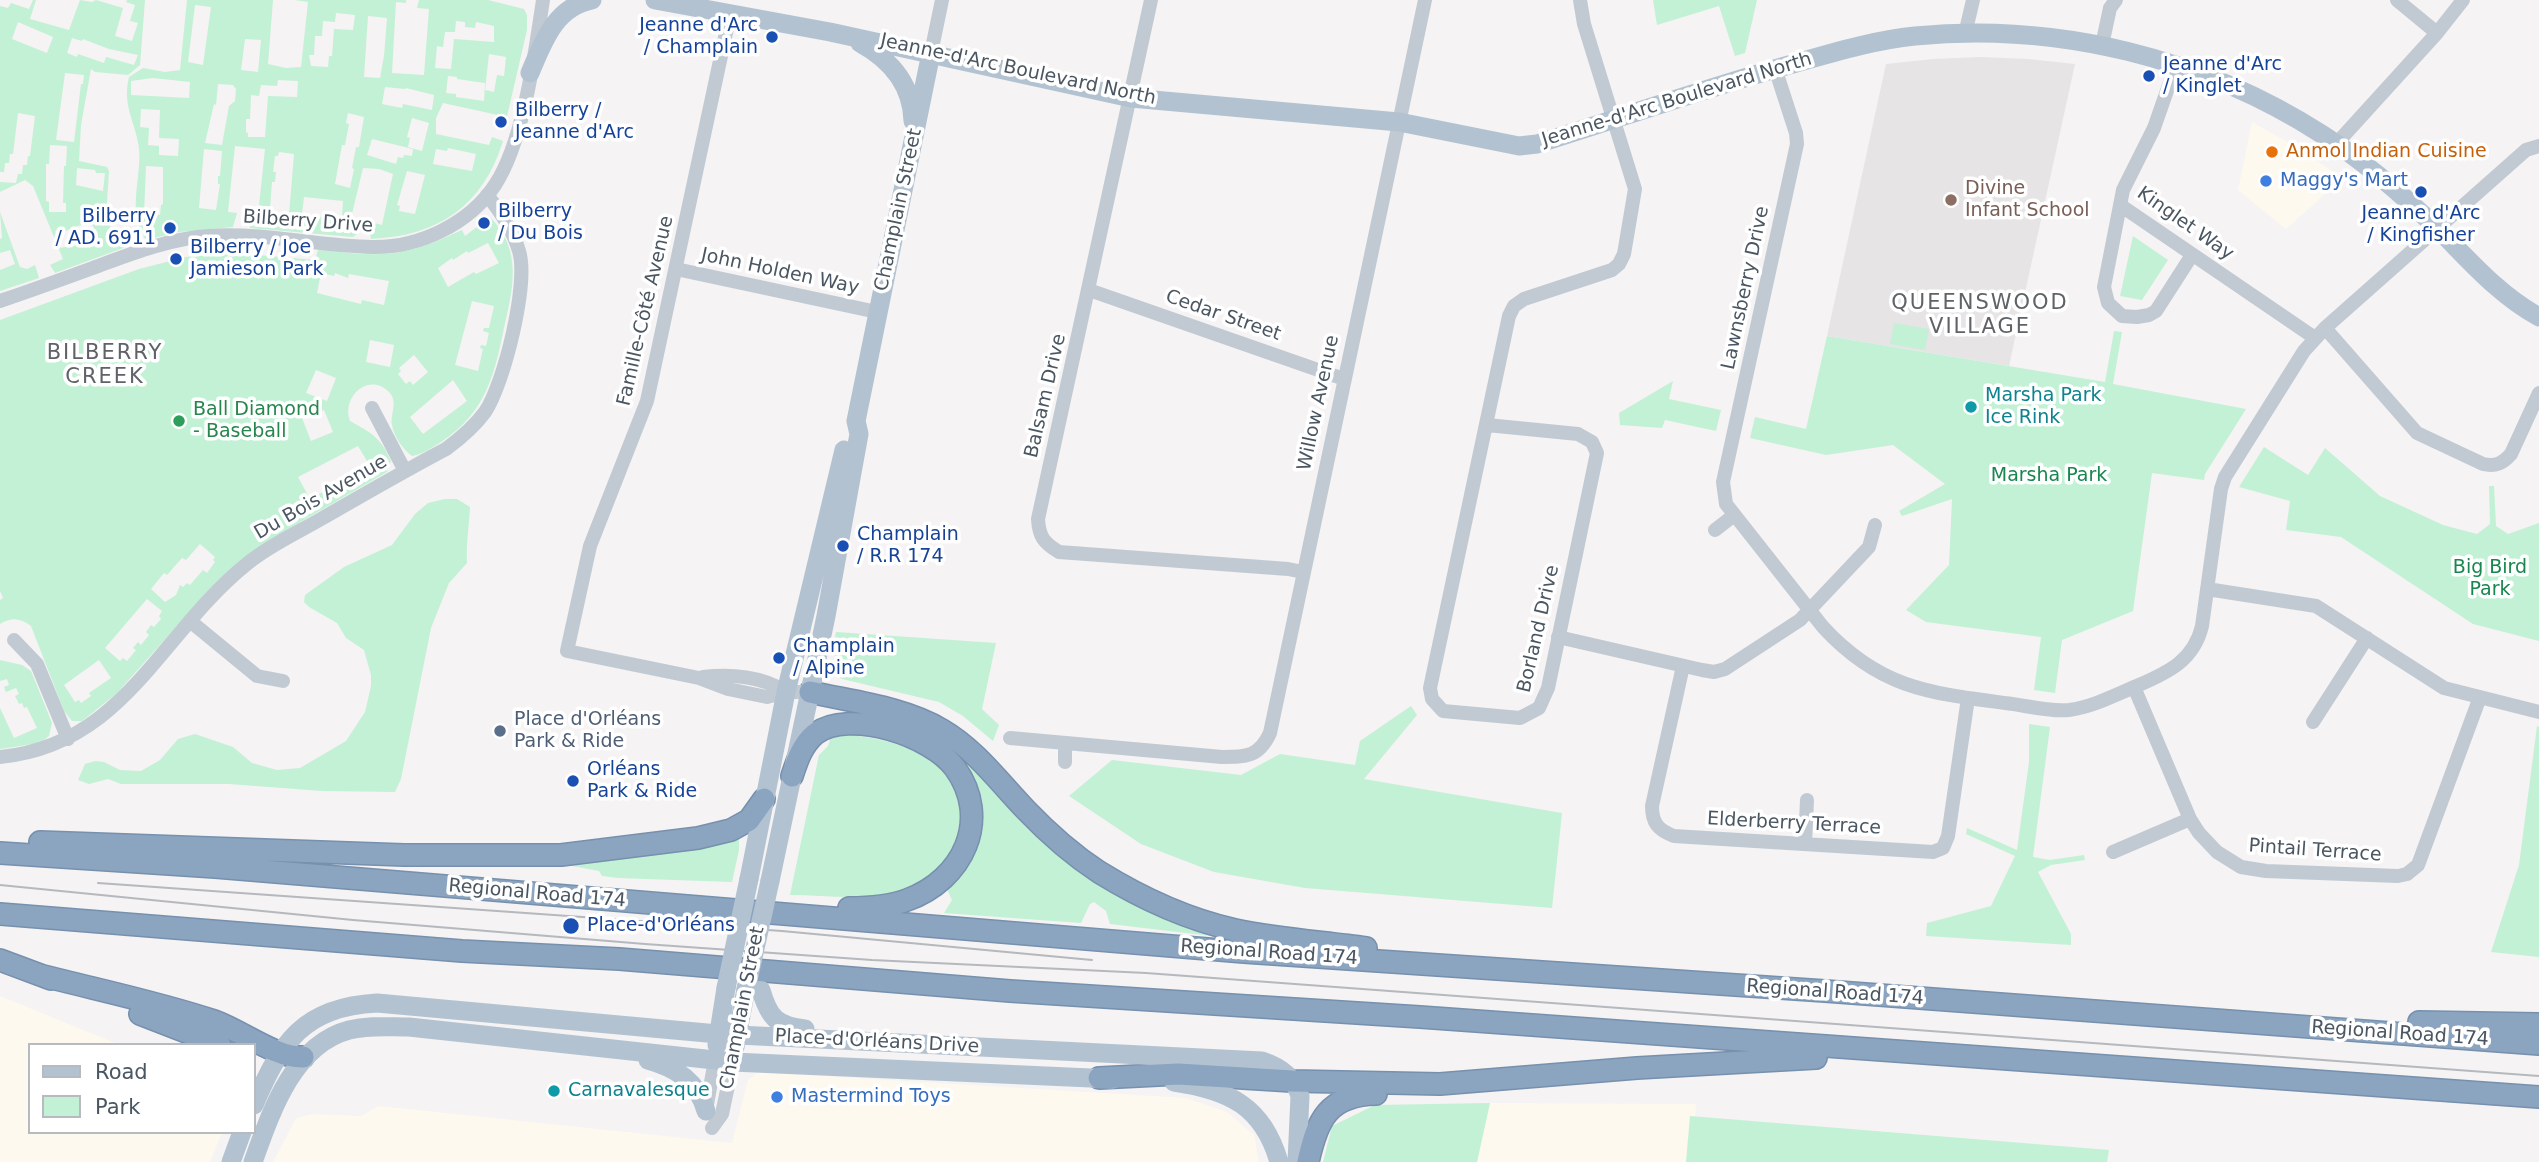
<!DOCTYPE html>
<html>
<head>
<meta charset="utf-8">
<style>
  body { margin:0 }
  #map { position:relative; width:2539px; height:1162px; overflow:hidden; background:#f5f3f3; font-family:"DejaVu Sans",sans-serif }
  canvas { display:block }
  .legend { position:absolute; left:28px; top:1043px; width:228px; height:91px; box-sizing:border-box; background:#fff; border:2px solid #b7bbc0; margin:0; padding:9px 12px; list-style:none; font-size:21px; color:#4a5661 }
  .legend li { display:flex; align-items:center; gap:14px; height:35px }
  .legend b { width:35px; border:2px solid #b7bbc0 }
</style>
</head>
<body>
<div id="map">
<canvas width="2539" height="1162"></canvas>
<ul class="legend">
<li><b style="height:9px;background:#b3c2d1"></b>Road</li>
<li><b style="height:19px;background:#c3f1d5"></b>Park</li>
</ul>
</div>
<script>
const context = document.querySelector('canvas').getContext('2d');
context.lineJoin = 'round';
function paint(path, color) { context.fillStyle = color; context.fill(path, 'evenodd'); }
function trace(path, color, width, dash) { context.strokeStyle = color; context.lineWidth = width; context.lineCap = dash ? 'butt' : 'round'; context.setLineDash(dash || []); context.stroke(path); }
function drawText(font, color, halo, rows, align = 'center') {
  context.font = font + ' "DejaVu Sans",sans-serif'; context.lineWidth = 7; context.setLineDash([]); context.textBaseline = 'middle'; context.strokeStyle = halo; context.fillStyle = color; for (const [text, x, y, turn = 0] of rows) {
    context.save(); context.translate(x, y); context.rotate((+turn || 0) * Math.PI / 180); context.textAlign = isNaN(turn) ? turn : align; if (halo) context.strokeText(text, 0, 0); context.fillText(text, 0, 0); context.restore();
  }
}
const commercial = new Path2D(`
  M2252,122L2291,144L2343,178L2286,229L2238,190Z
  M0,996L120,1045H30V1132H222L210,1162H0Z
  M758,1072L1186,1098L1227,1112L1254,1135L1259,1162H273L296,1118L313,1114L361,1116L379,1106L732,1143L748,1080Z
  M1490,1103L1696,1104L1692,1162H1477Z`);
const education = new Path2D(`
  M1981,57L2028,59L2075,64L2009,366L1827,336L1886,64L1933,59Z`);
const green = new Path2D(`
  M33,0H36L30,19L69,30L80,0L92,2L96,0L123,8L115,36L132,41L138,23L130,21L135,5L126,2L127,0H145L140,65L128,75L95,72L91,69L81,125L79,161L107,167L109,171L106,218L116,239L126,235V247L55,273L50,265L63,259L33,186L25,180L0,192V182L16,183L18,174H22L23,165H27L28,156H30L35,116L18,113L13,154H10L9,163H5L4,172H0V6L8,8L11,3L29,9ZM18,22L53,37L47,53L12,39ZM72,38L82,41L83,39L109,49L138,55L134,65L106,57L104,63L78,54L77,57L67,53ZM65,73L84,75L83,84H81L74,142L56,140ZM50,145L67,146L66,166H64L63,203H66V212H49V202L46,201V164H49ZM77,168L95,170L96,173H105L103,191L76,185ZM91,221L97,236L72,247L71,245L61,248L55,231L64,228L65,231Z
  M187,0H273L268,64L286,68L301,67L308,2L295,0H406V3L396,2L392,73L424,75L429,9L417,8L419,0H488L524,9L527,15V30L505,125L496,124L498,115L443,103L436,118V134L489,145L492,137L503,141C483,206 438,236 371,239L370,234L374,223L382,225L393,174L379,169L363,168L350,222L359,224L357,234L353,237L250,228V214L258,215L265,149L235,146L228,212L237,213L233,227L179,232L146,240C126,213 142,178 139,148C135,120 122,106 129,77L143,68L165,72L180,70ZM195,5L211,7L203,65L188,62ZM336,13L355,15L353,30L334,29L332,56H329L328,67L311,66L309,55H314L315,36H322L323,21L335,22ZM368,16L387,18L384,56L380,78L364,77ZM456,21L465,22V27L475,28L476,22L494,26V42L454,39L451,69L435,68L437,46L443,47L445,32H455ZM245,39L261,40L258,72L241,70ZM489,54L506,57L504,76L497,75L494,92L485,90ZM448,76L457,77V79L485,83L484,101L456,97V94L446,93ZM153,78L190,82L189,98L131,95V81ZM278,80L298,81L297,97L268,96L265,137H248V133L246,132V119H250L251,95L259,96L261,85L277,86ZM218,84L233,85L236,89L235,101L229,106L222,145L205,143L214,104L216,105ZM385,87L405,89L406,88L434,95L432,110L403,104L402,108L382,104ZM141,109L160,110L159,138L179,139L178,156L159,155V146L148,145L149,128L140,127ZM348,113L364,117L359,147H356L352,168L354,169L350,188L335,184L342,145H345L349,124L346,123ZM412,118L429,123L422,151L408,147L410,138L407,137ZM372,139L413,149L412,156L404,155L403,158L398,157L396,164L367,155ZM448,148L476,154L472,171L433,164L436,149L447,151ZM204,149L222,151L220,176H218V184H220L216,210L199,208ZM279,152L294,154L289,215L272,213V208H270L272,182H275L276,172H273L275,156H278ZM146,166L163,167V204L161,205L160,215L144,214ZM407,171L425,175L415,214L399,211L400,206L397,205ZM304,197L343,201L342,217L332,216L331,219L302,214Z
  M1653,0H1757L1745,53L1735,56L1719,6L1657,25Z
  M0,212L20,267L27,269L35,265L39,278L0,291V270L15,264L10,250L0,253V239L2,238Z
  M490,217C523,251 513,288 504,328C494,377 485,413 441,442C431,448 424,454 412,456C403,449 394,437 392,425C390,414 398,403 390,393C370,371 341,396 350,421C372,433 381,438 391,461L387,472L268,541L239,562L211,588L116,694L82,721H72L64,711L31,626C20,618 12,617 0,624V600L3,598L0,591V320L139,269L186,257L235,253L315,260L318,250C344,252 374,257 400,252C422,248 442,239 462,230L465,236ZM488,243L499,263L476,274L474,272L448,287L438,268L452,258L453,260L467,251L468,253ZM321,273L334,276L335,273L348,278L349,274L389,281L384,305L362,300L361,304L317,293ZM472,301L494,306L489,328H484L483,331L489,333L486,346L481,345L480,348L483,349L478,371L455,365ZM370,340L394,345L390,367L366,362ZM414,355L428,372L413,385L410,381L406,384L398,374L401,371L399,368ZM316,370L336,378L327,401L306,393ZM453,380L467,401L423,434L410,417ZM324,410L333,432L311,441L302,418ZM358,446L370,466L310,499L298,477ZM200,544L215,557L213,560L215,562L207,573L203,570L190,585L187,583L183,587L180,585L176,595L165,602L151,589L164,573L167,575L182,558L186,560ZM147,599L162,611L159,616L161,619L154,627L151,625L146,632L149,635L141,645L138,642L133,648L136,650L127,661L123,658L120,661L105,648ZM99,660L111,678L89,693L91,696L81,703L79,700L75,702L64,685Z
  M2133,236L2168,260L2142,300L2120,296Z
  M1894,323L1929,329L1925,350L1890,344Z
  M2114,331L2122,332L2113,384L2246,409L2205,474L2204,480L2152,473L2133,611L2062,640L2055,693L2034,690L2041,637L1926,622L1906,610L1949,565L1952,499L1902,516L1899,511L1945,484L1893,445L1826,455L1750,438L1755,417L1806,429L1827,336L2105,382Z
  M1673,381L1669,399L1721,410L1716,431L1665,420L1662,428L1620,425L1619,413Z
  M2264,447L2308,475L2325,448L2380,496L2443,525L2477,534L2490,524L2489,486H2494L2496,526L2508,534L2539,523V641L2473,624L2341,537L2286,530L2290,501L2239,487Z
  M445,499H457L470,507C469,527 466,544 467,563L449,583L431,628L401,779L395,792L322,791L229,784H121L108,779L89,784L78,780L85,764L95,761L104,762L120,770L141,771L160,760L178,739L195,734L233,747L252,763L277,770L300,768L346,741L365,712L371,686V675L364,650L346,638L337,623L309,607L304,602L305,595L344,567L392,545L415,514L428,503Z
  M836,632L996,643L982,709L999,725L993,741L963,716L939,702L842,679L838,676L833,647Z
  M0,660L22,665L31,671L52,723L49,736L40,743L0,749V708L14,738L37,728L27,707L24,708L22,703L19,704L15,696L19,694L16,688L6,692L4,687L9,685L7,679L0,681Z
  M1411,706L1417,715L1364,779L1562,813L1552,908L1305,888L1214,872L1141,844L1069,796L1112,760L1241,775L1280,754L1355,765L1360,741Z
  M2029,724L2050,727L2033,857L2050,860L2084,855L2085,860L2051,865L2038,872L2071,934V945L1926,936L1927,923L1991,906L2015,856L1966,834L1967,828L2017,850L2029,762Z
  M2537,726L2539,727V957L2491,952L2519,865Z
  M838,733C870,737 903,742 930,760C984,798 959,871 903,890C869,902 826,895 790,895L819,755L828,746L831,736Z
  M937,737L958,751L1003,798L1211,931V936L1110,924L1106,911L1094,902L1090,904L1081,923L944,913L952,900L946,887L976,844Z
  M739,837V850L732,882L618,878L602,876L599,871L567,865L566,861Z
  M1490,1103L1477,1162H1323L1332,1126L1375,1105Z
  M1690,1116L2109,1150L2107,1162H1686Z`);
const minor = new Path2D(`
  M1151,0L1038,519C1039,537 1044,543 1059,552L1288,569L1303,572
  M2397,0L2437,33
  M730,14L647,401L590,546L567,651L699,678L728,689L767,697L786,692H810
  M1965,34L1973,0
  M2102,45L2110,8L2116,0
  M931,53L942,0
  M2176,65L2154,128L2123,190L2104,287L2108,303L2122,316L2137,317L2149,315L2156,311L2192,255
  M1775,68L1796,133L1797,144L1723,482L1726,504L1823,627C1878,687 1927,693 2005,703C2025,705 2048,712 2069,710C2093,707 2117,694 2139,685C2169,672 2194,660 2202,626L2221,489L2225,477L2304,351L2325,328L2526,150L2539,146
  M2337,143L2437,33L2463,0
  M2120,205L2315,338
  M676,269L877,312
  M1089,290L1344,379
  M0,301C30,291 60,280 90,269C128,255 167,239 208,236C263,232 317,246 372,247C419,248 469,224 495,185C524,141 535,52 543,0
  M2325,328L2417,433L2483,464C2496,467 2503,463 2511,454L2539,393
  M372,408L405,471
  M1487,425L1578,434L1592,442L1597,453L1548,688L1539,708L1520,718L1443,711L1432,699L1430,688L1509,316L1514,306L1524,299L1612,270L1619,264L1624,254L1635,189L1584,24L1580,0
  M1715,530L1733,516
  M2207,589L2316,606L2444,688L2539,712
  M190,621L257,676L283,681
  M1558,637L1702,670L1714,672L1725,669L1800,620L1869,547L1875,525
  M14,640L37,664L68,739
  M1683,666L1652,806C1652,823 1658,830 1674,836L1933,852L1943,848L1948,836L1968,698
  M703,677C730,674 763,676 786,692
  M2134,687L2190,819L2199,833L2217,852L2241,867L2266,871L2398,876L2407,874L2418,865L2480,697
  M2313,722L2367,638
  M1010,738L1222,757C1246,757 1259,757 1270,733L1425,0
  M1065,743V762
  M0,757C125,745 160,633 248,563C270,545 297,533 321,519C363,495 404,471 446,449C461,438 474,427 485,412C504,384 529,283 519,251C513,230 500,211 487,195
  M1805,844L1807,800
  M2113,852L2190,819
  M706,1110L715,1060
  M712,1128L722,1114L733,1062`);
const major = new Path2D(`
  M655,0L830,32L1131,98L1399,122L1519,146L1537,144C1623,117 1709,87 1796,63C1835,52 1875,40 1915,36C2057,22 2204,58 2323,135C2364,161 2404,196 2439,230C2471,262 2499,295 2539,317
  M860,43C891,60 912,85 913,121
  M530,73C543,42 555,7 592,0
  M749,879L786,692L844,450
  M770,881L826,616L859,434L856,421L931,53
  M761,990C769,1018 777,1026 805,1029
  M717,1045L726,988
  M735,1047L746,989
  M648,1060C677,1068 698,1082 706,1111
  M1174,1082C1229,1090 1263,1106 1279,1162
  M254,1105C281,1042 303,1007 377,1003L718,1034L1262,1061C1281,1067 1294,1077 1300,1096L1297,1162
  M231,1162L242,1132
  M253,1162C271,1112 293,1045 349,1030C369,1025 389,1027 409,1027L733,1062L1113,1079`);
const highway = new Path2D(`
  M810,692C854,702 903,707 942,730C975,749 1000,783 1026,810C1048,833 1073,855 1099,872C1141,898 1186,919 1235,930C1278,939 1323,942 1366,948
  M792,776C797,761 802,745 815,734C849,708 932,736 955,768C992,819 963,880 907,900C888,907 868,908 849,908
  M40,842L404,855H561L698,838L731,830L749,820L764,799
  M0,853L215,867L1244,952L1825,991L2539,1044
  M0,914L462,951L619,959L1010,991L1420,1017L2539,1097
  M0,960L51,979
  M40,975C98,990 157,1002 214,1021C242,1031 276,1058 303,1057
  M140,1014L220,1045
  M2419,1022L2539,1024
  M1099,1078L1178,1074L1292,1081L1440,1084L1637,1068L1816,1058
  M1308,1162C1317,1120 1328,1095 1376,1094`);
const tram = new Path2D(`
  M98,883L782,931L1092,960
  M0,885L353,920L645,944L872,960L1146,973L2539,1076`);
const majorBridge = new Path2D(`
  M726,988L749,879
  M746,989L770,881`);
const markers = [
  [772,37,7,"#1a4fb4"],
  [2149,76,7,"#1a4fb4"],
  [501,122,7,"#1a4fb4"],
  [2272,152,7,"#e8710a"],
  [2266,181,7,"#3f7fe0"],
  [2421,192,7,"#1a4fb4"],
  [1951,200,7,"#8d6e63"],
  [484,223,7,"#1a4fb4"],
  [170,228,7,"#1a4fb4"],
  [176,259,7,"#1a4fb4"],
  [1971,407,7,"#0f9aa8"],
  [179,421,7,"#2e9e5b"],
  [843,546,7,"#1a4fb4"],
  [779,658,7,"#1a4fb4"],
  [500,731,7,"#5c6f8a"],
  [573,781,7,"#1a4fb4"],
  [571,926,9,"#1a4fb4"],
  [554,1091,7,"#0f9aa8"],
  [777,1097,7,"#3f7fe0"]
];
const transitNames = [
  ["Jeanne d'Arc",758,26,"right"],
  ["/ Champlain",758,48,"right"],
  ["Jeanne d'Arc",2163,65],
  ["/ Kinglet",2163,87],
  ["Bilberry /",515,111],
  ["Jeanne d'Arc",515,133],
  ["Bilberry",498,212],
  ["/ Du Bois",498,234],
  ["Jeanne d'Arc",2421,214,"center"],
  ["/ Kingfisher",2421,236,"center"],
  ["Bilberry",156,217,"right"],
  ["/ AD. 6911",156,239,"right"],
  ["Bilberry / Joe",190,248],
  ["Jamieson Park",190,270],
  ["Champlain",857,535],
  ["/ R.R 174",857,557],
  ["Champlain",793,647],
  ["/ Alpine",793,669],
  ["Orléans",587,770],
  ["Park & Ride",587,792],
  ["Place-d'Orléans",587,926]
];
const streetNames = [
  ["Jeanne-d'Arc Boulevard North",1018,70,12],
  ["Jeanne-d'Arc Boulevard North",1677,100,-17],
  ["Champlain Street",899,210,-78],
  ["Bilberry Drive",308,222,4],
  ["Kinglet Way",2185,224,35],
  ["John Holden Way",780,272,12],
  ["Lawnsberry Drive",1746,288,-78],
  ["Famille-Côté Avenue",646,311,-77],
  ["Cedar Street",1223,316,19],
  ["Balsam Drive",1046,396,-77],
  ["Willow Avenue",1319,403,-78],
  ["Du Bois Avenue",321,498,-30],
  ["Borland Drive",1539,629,-77],
  ["Elderberry Terrace",1794,824,3],
  ["Pintail Terrace",2315,851,4],
  ["Regional Road 174",537,894,5],
  ["Regional Road 174",1269,953,4],
  ["Regional Road 174",1835,993,4],
  ["Champlain Street",743,1008,-79],
  ["Regional Road 174",2400,1034,4],
  ["Place-d'Orléans Drive",877,1042,3]
];
const foodNames = [
  ["Anmol Indian Cuisine",2286,152]
];
const shopNames = [
  ["Maggy's Mart",2280,181],
  ["Mastermind Toys",791,1097]
];
const educationNames = [
  ["Divine",1965,189],
  ["Infant School",1965,211]
];
const cultureNames = [
  ["Marsha Park",1985,396],
  ["Ice Rink",1985,418],
  ["Carnavalesque",568,1091]
];
const leisureNames = [
  ["Ball Diamond",193,410],
  ["- Baseball",193,432]
];
const parkNames = [
  ["Marsha Park",2049,476],
  ["Big Bird",2490,568],
  ["Park",2490,590]
];
const serviceNames = [
  ["Place d'Orléans",514,720],
  ["Park & Ride",514,742]
];
const neighbourhoodNames = [
  ["QUEENSWOOD",1980,304],
  ["VILLAGE",1980,328],
  ["BILBERRY",105,354],
  ["CREEK",105,378]
];
paint(commercial, '#fdf9ef');
paint(education, '#e6e4e5');
paint(green, '#c3f1d5');
trace(highway, '#7690ad', 24);
trace(minor, '#c1cad2', 14);
trace(major, '#b3c2d1', 19);
trace(highway, '#8ba5c1', 21);
trace(tram, '#b5b8bd', 2);
trace(majorBridge, '#b3c2d1', 19);
for (const [x, y, r, color] of markers) { const dot = new Path2D(); dot.arc(x, y, r, 0, 2 * Math.PI); context.fillStyle = color; context.fill(dot); trace(dot, '#fff', 2.5); }
drawText('19px', '#164399', '#fff', transitNames, 'left');
drawText('19px', '#4a5661', '#fff', streetNames);
drawText('19px', '#c56008', '#fff', foodNames, 'left');
drawText('19px', '#366cbe', '#fff', shopNames, 'left');
drawText('19px', '#785e54', '#fff', educationNames, 'left');
drawText('19px', '#0d838f', '#fff', cultureNames, 'left');
drawText('19px', '#27864d', '#fff', leisureNames, 'left');
drawText('19px', '#17864f', '#fff', parkNames);
drawText('19px', '#4e5e75', '#fff', serviceNames, 'left');
context.letterSpacing = '2px';
drawText('21px', '#5f6368', '#fff', neighbourhoodNames);
context.letterSpacing = '0px';
</script>
</body>
</html>
